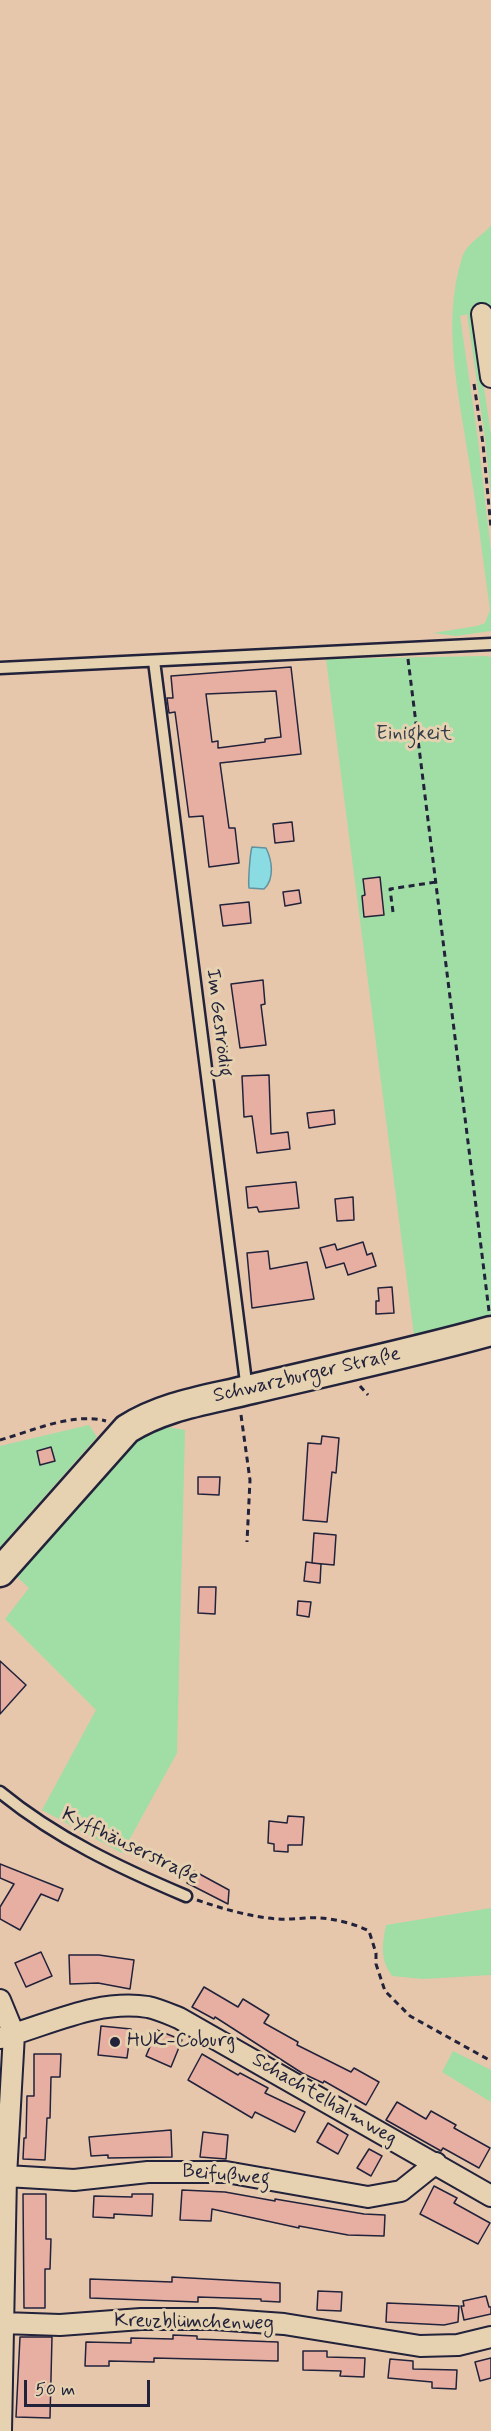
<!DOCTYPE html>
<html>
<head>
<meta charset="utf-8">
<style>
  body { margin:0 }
  #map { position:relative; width:491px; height:2431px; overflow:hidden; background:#e6c7ac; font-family:Mynerve,sans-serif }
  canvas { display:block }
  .scale { position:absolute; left:24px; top:2380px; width:126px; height:27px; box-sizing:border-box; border:3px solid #22223b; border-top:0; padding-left:8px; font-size:18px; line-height:21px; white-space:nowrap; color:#22223b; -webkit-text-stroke:4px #e6d2b1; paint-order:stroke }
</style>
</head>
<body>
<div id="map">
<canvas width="491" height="2431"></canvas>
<div class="scale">50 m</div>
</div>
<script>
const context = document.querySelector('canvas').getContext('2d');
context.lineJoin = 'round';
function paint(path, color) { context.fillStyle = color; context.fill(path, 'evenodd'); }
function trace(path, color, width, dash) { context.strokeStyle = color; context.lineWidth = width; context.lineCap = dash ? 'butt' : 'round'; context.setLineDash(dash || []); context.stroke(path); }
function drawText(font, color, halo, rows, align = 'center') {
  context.font = font + ' Mynerve,sans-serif'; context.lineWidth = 6; context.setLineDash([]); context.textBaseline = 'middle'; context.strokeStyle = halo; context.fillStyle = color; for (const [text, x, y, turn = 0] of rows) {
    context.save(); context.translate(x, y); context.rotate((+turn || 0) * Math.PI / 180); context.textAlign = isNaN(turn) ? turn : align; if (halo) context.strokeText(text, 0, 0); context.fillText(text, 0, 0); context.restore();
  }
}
const green = new Path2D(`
  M491,225V320L473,313L491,435V496L485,438L467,314L460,316L478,440L491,551V631L456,636L433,633L477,626L485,623L490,610C483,560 477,510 469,461C459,394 441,324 462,258C467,242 482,237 491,225Z
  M486,656L491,657V1316L414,1335L326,659Z
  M89,1425L97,1437L0,1547V1446Z
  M167,1427L185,1430L177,1753L122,1853L42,1810L96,1710L5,1619L29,1588L16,1576L128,1445Z
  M491,1908V1975L423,1979L392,1976C380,1959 382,1945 386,1925Z
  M453,2051L491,2070V2102L442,2072Z`);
const water = new Path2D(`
  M252,847L266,848C272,860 275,879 264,889L249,888C248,882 250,853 252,847Z`);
const building = new Path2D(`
  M291,667L301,754L220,763L229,828H235L239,863L209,867L203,816L189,817L175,712L169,713L167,698H173L171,676ZM276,691L281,737L265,739V742L218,748V741L212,742L206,694Z
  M292,822L294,841L275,843L273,824Z
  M380,877L384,915L364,917L362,896L365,895L363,879Z
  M299,890L301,903L285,906L283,892Z
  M249,902L251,923L223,926L220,905Z
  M263,980L265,1004L261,1005L266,1045L240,1048L231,984Z
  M269,1075L271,1134L288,1132L290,1149L257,1153L252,1116L244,1117L242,1076Z
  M334,1110L335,1124L309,1128L307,1113Z
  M296,1182L299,1208L259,1212L257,1207L248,1208L246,1187Z
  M353,1197L354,1220L337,1221L335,1199Z
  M363,1242L367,1255L372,1253L376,1266L348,1275L344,1263L326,1268L320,1248L335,1244L337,1250Z
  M268,1251L270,1269L307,1262L314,1299L252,1308L247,1253Z
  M392,1287L394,1313L376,1314V1301H379L378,1288Z
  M322,1436L339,1438L336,1473L332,1472L327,1522L303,1520L308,1443L321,1444Z
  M51,1447L55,1461L40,1465L37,1451Z
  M198,1477H220L219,1495L198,1494Z
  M314,1533L336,1535L334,1565L312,1563Z
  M306,1562L321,1564L320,1583L304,1581Z
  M199,1587H216L215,1614L198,1613Z
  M298,1601L311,1602L309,1617L297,1615Z
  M0,1661L26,1685L0,1714Z
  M288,1816L304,1817L302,1845H288V1852L274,1851V1844L268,1843L269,1821L287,1823Z
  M0,1864L63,1889L58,1901L41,1894L20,1930L0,1919V1907L14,1884L0,1878Z
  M194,1871L229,1890L228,1904L187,1883Z
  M41,1952L52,1976L26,1987L15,1963Z
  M69,1955H99L134,1960L130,1989L98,1983L70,1984Z
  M204,1987L238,2007L243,1999L269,2015L264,2023L298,2042L297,2045L351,2072L354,2068L379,2082L366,2105L324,2081L323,2083L302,2073L215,2017L214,2019L192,2007Z
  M101,2026L131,2029L127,2058L98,2055Z
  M157,2030L182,2040L171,2067L146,2056Z
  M34,2054H61L60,2077H51L50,2118H47L45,2160L23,2159L24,2138H26L27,2096H34Z
  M202,2054L238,2075L240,2073L268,2088L265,2093L305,2112L295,2132L255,2112L252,2118L188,2080Z
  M397,2102L426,2119L431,2111L456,2125L454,2128L490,2148L479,2168L443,2148L441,2151L386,2120Z
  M328,2123L348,2135L338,2154L317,2142Z
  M171,2130L172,2157L108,2158V2155L91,2156L89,2137Z
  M203,2132L228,2135L226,2159L200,2157Z
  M369,2149L382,2156L371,2176L357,2168Z
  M434,2186L457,2198L454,2203L490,2223L478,2244L420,2214Z
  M182,2190L225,2192L275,2201V2199L364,2214L385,2215L384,2236L348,2235L299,2226V2228L212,2209L211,2221L180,2220Z
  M23,2194H46V2239H51L50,2269H45V2308H24Z
  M132,2194H153L152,2216L114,2214V2218L93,2217L94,2196L132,2197Z
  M172,2277L280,2283V2302L261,2301V2299L198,2297V2302L90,2298V2279L172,2282Z
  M318,2291L342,2292L341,2311L317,2310Z
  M486,2296L489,2307H491V2314L464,2320L461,2306H464L463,2301Z
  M387,2303L459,2306L458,2322L444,2325L386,2322Z
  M173,2335L197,2336V2339L278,2342V2361L154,2358V2362L109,2361V2366H85L86,2342L131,2343V2338L173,2339Z
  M20,2337H52L50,2418L16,2417Z
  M303,2351H327V2357L365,2358L364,2377L340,2376L341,2371L303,2370Z
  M491,2358V2378L480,2381L475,2362Z
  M390,2359L413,2361V2369L457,2370L456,2389L432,2388V2382L388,2378Z`);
const path = new Path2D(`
  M474,384L483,444L491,528
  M408,659L489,1311
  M393,912L390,889L436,882
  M360,1386L368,1395
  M241,1415L250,1480L247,1542
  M0,1440C32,1431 73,1412 106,1421
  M197,1900C223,1909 251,1917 278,1919C292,1920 307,1917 320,1918C336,1919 355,1924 369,1931L376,1953V1964L385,1991L410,2016L491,2061`);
const lane = new Path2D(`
  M154,661L247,1390
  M0,668L491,644
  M0,1792C56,1838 120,1868 186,1896`);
const street = new Path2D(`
  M482,314L491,377
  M0,2000L14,2034L6,2176L1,2431
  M0,2038C49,2025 96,1999 148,2007C158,2009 169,2014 179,2018L491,2196
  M6,2176L74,2180L148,2172H226L368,2197L401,2191L436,2163
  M3,2323L60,2325L141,2319H214L284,2324L420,2346L458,2345L491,2337`);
const secondary = new Path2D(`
  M0,1572L127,1429C165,1405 208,1400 252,1389C332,1370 412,1353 491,1331`);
const markers = [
  [115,2042,6,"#22223b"]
];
const parkNames = [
  ["Einigkeit",414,735]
];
const streetNames = [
  ["Im Geströdig",218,1023,83],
  ["Schwarzburger Straße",307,1376,-13],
  ["Kyffhäuserstraße",130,1847,26],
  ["Schachtelhalmweg",324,2100,30],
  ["Beifußweg",226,2176,5],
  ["Kreuzblümchenweg",194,2323,1]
];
const poiNames = [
  ["HUK-Coburg",127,2042]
];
paint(green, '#a0dea6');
paint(water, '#8bdce2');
trace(water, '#61929f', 1.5);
paint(building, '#e7aea2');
trace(building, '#22223b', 1.5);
trace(lane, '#22223b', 15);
trace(street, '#22223b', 24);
trace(secondary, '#22223b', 33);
trace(path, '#22223b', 3, [6, 4.5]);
trace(lane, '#e6d2b1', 10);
trace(street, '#e6d2b1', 20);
trace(secondary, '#e6d2b1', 28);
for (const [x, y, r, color] of markers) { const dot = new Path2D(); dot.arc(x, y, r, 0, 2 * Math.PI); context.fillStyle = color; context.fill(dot); trace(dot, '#e6d2b1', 2); }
drawText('20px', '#353e4b', '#e6d2b1', parkNames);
drawText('20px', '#22223b', '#e6d2b1', streetNames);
drawText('20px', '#22223b', '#e6d2b1', poiNames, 'left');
</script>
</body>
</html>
